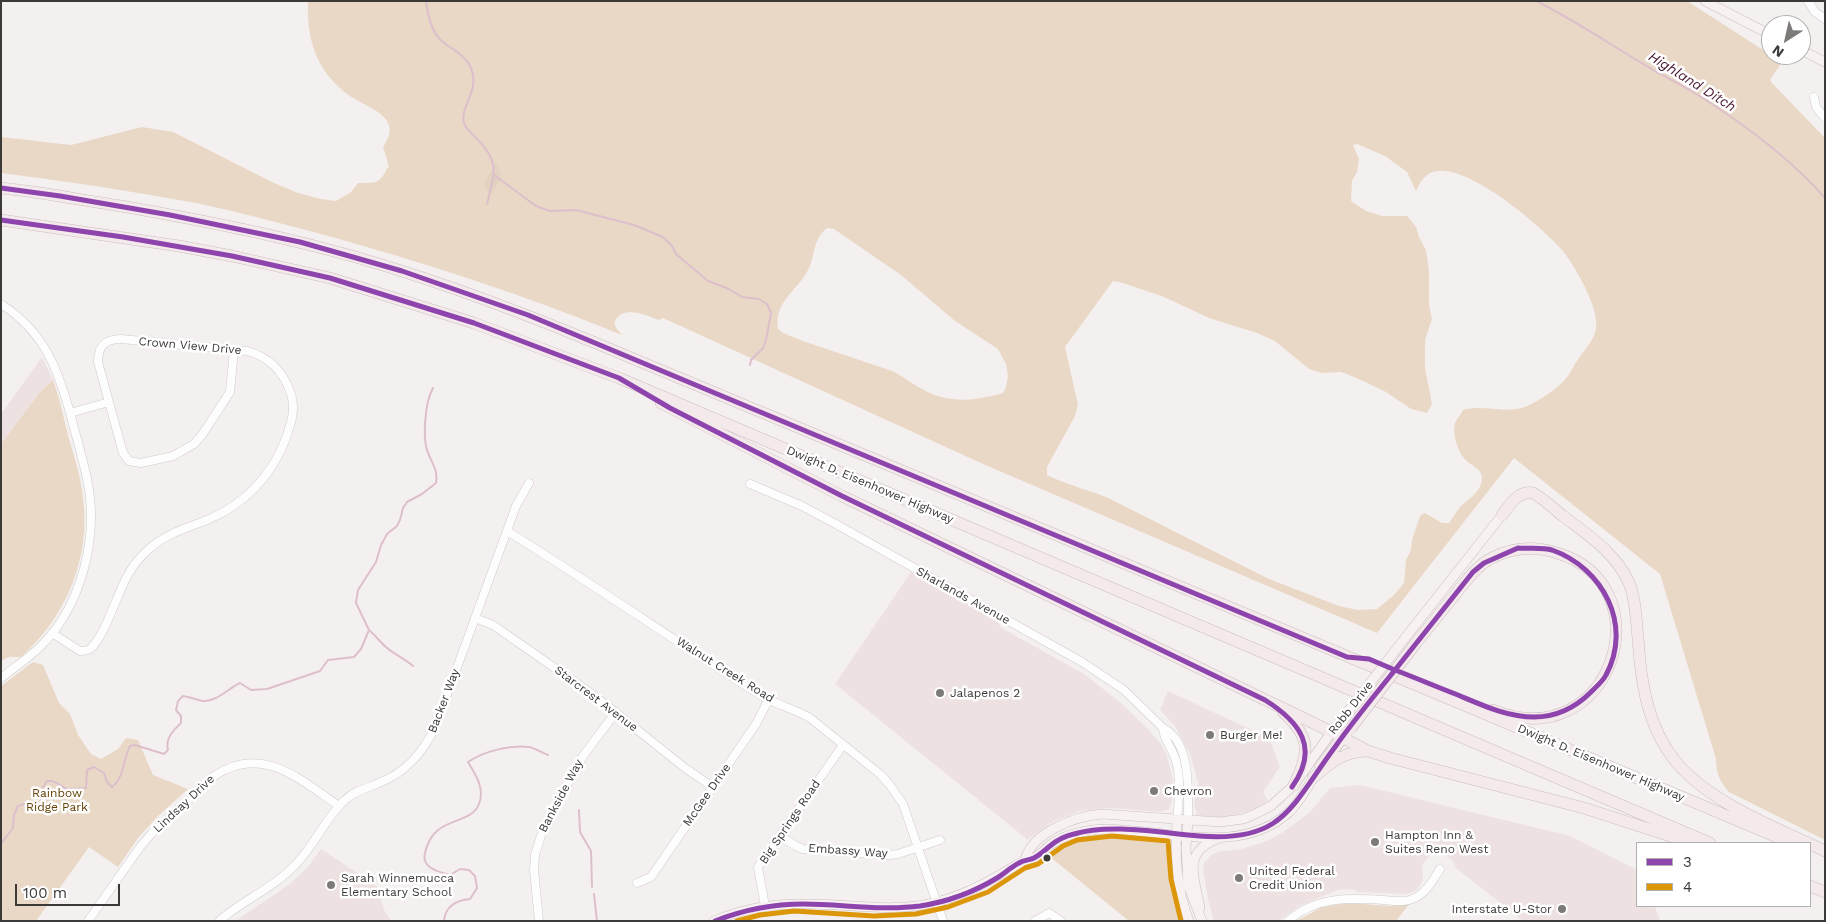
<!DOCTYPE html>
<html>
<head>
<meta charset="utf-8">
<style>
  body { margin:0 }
  #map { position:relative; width:1826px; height:922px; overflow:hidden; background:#f5f0f0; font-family:"Work Sans",sans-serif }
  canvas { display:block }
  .frame { position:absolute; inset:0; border:2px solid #3c3a39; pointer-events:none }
  .legend { position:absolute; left:1636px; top:842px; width:175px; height:65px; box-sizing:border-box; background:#fff; border:1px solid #b1b0b0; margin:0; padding:6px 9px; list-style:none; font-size:15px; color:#3c3a39 }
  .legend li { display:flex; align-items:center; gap:10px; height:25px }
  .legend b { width:25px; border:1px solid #b1b0b0 }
  .north { position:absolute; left:1761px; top:15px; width:50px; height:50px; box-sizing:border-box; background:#fff; border:1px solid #b1b0b0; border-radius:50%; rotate:215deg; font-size:14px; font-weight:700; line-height:20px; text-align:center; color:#3c3a39 }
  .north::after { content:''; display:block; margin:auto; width:18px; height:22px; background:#7d7a79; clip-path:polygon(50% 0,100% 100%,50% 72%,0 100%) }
  .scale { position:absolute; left:15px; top:884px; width:105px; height:22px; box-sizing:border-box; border:2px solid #3c3a39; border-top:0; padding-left:6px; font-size:15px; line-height:18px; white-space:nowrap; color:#3c3a39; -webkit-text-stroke:4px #fff; paint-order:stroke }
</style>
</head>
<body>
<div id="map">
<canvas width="1826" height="922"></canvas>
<div class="frame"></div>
<ul class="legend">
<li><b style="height:6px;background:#8e44ad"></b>3</li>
<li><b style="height:6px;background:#db9609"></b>4</li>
</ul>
<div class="north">N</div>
<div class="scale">100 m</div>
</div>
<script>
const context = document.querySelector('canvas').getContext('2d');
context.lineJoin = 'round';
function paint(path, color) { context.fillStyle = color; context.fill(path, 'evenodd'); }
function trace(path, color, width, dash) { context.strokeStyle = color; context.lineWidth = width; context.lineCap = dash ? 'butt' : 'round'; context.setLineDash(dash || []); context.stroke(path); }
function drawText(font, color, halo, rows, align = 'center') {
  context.font = font + ' "Work Sans",sans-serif'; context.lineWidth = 5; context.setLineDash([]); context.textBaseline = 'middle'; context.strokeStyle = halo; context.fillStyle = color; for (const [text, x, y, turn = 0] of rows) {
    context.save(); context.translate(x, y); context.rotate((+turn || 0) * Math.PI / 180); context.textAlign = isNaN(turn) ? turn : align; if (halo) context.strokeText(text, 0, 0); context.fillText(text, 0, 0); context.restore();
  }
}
const built = new Path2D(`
  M42,357L53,380L40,392L1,444V414Z
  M911,572L971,605L999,623L1000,627L1084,674L1121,703L1147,728L1161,744L1167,756L1173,780L1172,802L1169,809L1161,812L1109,808L1080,811L1052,822L1028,840L835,684Z
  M1168,691L1269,738L1280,767L1263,792L1268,801L1252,810L1235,815L1217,818L1197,815L1194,804L1198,782L1190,754L1175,726L1160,710Z
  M1360,785L1570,836L1637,870V906H1655L1660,921H1523L1455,867L1453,861L1448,857L1435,853L1430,855L1422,865L1423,880L1417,890L1407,894L1357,892L1353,889L1338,890L1299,906L1279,921H1214L1208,900L1203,870L1204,863L1210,856L1217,852L1241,849L1267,841L1283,832L1310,812L1330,788Z
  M321,849L377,886L385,912L391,921H235L290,884L307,868Z`);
const green = new Path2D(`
  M308,1H1687L1782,62L1770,80L1772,83L1825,138V840L1729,792C1720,782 1716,773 1716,759L1660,574L1514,458L1377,633L983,464L663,318L659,320C648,316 626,306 617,318C615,320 614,323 615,325C616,329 620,332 622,335C524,295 423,262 321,234C279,223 238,212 196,203C131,191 66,181 1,173V137L71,145L142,127L173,132L274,183L298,193L321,199L336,201L351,192L358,183C374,183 380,185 387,168L389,167L383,147C405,116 368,109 347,94C338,87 327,76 321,65C310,46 307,23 308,1ZM1357,144L1385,156L1407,172L1416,191C1420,183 1424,175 1433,172C1466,161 1542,227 1562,250C1575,266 1600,309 1596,329C1594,341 1583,351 1577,361C1573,366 1571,373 1567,377C1558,389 1540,400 1527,406C1507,415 1484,404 1463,410C1461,414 1457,419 1455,423C1452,433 1457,449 1463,457C1470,467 1486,468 1481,484C1478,494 1467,500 1460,507C1456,512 1453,518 1449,523H1442L1425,513L1420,516L1412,540L1411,550L1406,560L1404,583L1394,595L1377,609L1358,610L1339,606L1269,579L1108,498C1087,489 1067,485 1047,475V467L1075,416L1078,405L1065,347L1113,281L1123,283L1164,297L1209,318L1257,333L1275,341L1309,369L1322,373L1341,372L1359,379L1386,392L1411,409L1427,413L1432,404L1425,368V340L1432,319L1429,305V271L1426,250L1419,237L1416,227L1407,216H1382L1366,211L1351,201L1352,181L1357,172L1359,159L1353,145ZM827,228L834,229L901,275L955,321L998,349L1006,364L1008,376L1006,387L1003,393C975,401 948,404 922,389C912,384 903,376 892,371L803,341L783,333L778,329C774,299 800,290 810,266C815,252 814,238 827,228Z
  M53,380C60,399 64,420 69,439C75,459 81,478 83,498C91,558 66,616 23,655L20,657H9L1,661V444L40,392Z
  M33,662L43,665L59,703L70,714L78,735L91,754L101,759L118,749L126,738L138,740L153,775L188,789L157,817L138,838L118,867L89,847L36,921H1V686Z
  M1109,836L1159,840L1164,843L1167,847L1171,888L1180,921H1129L1049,856C1066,841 1086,836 1109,836Z
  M1349,903L1390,906L1409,904L1396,921H1296L1323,907Z`);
const forest = new Path2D(`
  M495,164L498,166L501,177L493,191L490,192L485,189L484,184Z`);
const stream = new Path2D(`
  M426,1C428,16 431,32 443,42C453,50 463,54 469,64C483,89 459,106 464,123C466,130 472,133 476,138C501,162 494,174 487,204
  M1536,1C1577,21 1615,48 1655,71C1669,79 1684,86 1698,95C1744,124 1789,157 1825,198
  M494,175L536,206L550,211L576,210L634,225L663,237L672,246L676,254L708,281L729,289L742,297L759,299L767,304L771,313L766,340L763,348L751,360L750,365
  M369,630C376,636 380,642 386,647C392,653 405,659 413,666
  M579,810L580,832L591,851L592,887
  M1,844L13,828L14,815L18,806L24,804L36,812L40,810L43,787L47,781H53L67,789L86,788L87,770L94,767L104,773L107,782L112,787C125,777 123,759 130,746L135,745L164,754L168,750C165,738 173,731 181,723V716L176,710L178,701L183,696C190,697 197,700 203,701C216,702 229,688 240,683L251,690L267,689L320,671L328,660L354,657L361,649L369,630L356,603L358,590L376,562L381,545L387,534L397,526L400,520L403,508L407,502L422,494L436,483C438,470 433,465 428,453C422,438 425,402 433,388
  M594,894L597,921
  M444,921C445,906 457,900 470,899L477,888L475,876L469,870L460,869L450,875C439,872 421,868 425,853C433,814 470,827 479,804C485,789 476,775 468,762C484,751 510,745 529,747C535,748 542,753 548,755`);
const minor = new Path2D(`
  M1808,1L1815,12L1825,19
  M1814,97L1816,107L1825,118
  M1,304C46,333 59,372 72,420C77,440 83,459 87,479C99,535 83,603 42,645C30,657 15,667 1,678
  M70,413L109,402
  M750,484L802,506L834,523L1082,662L1124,690L1163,728C1192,742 1188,793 1188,821
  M507,531C593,584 676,642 762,696C777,705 795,709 810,718L881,775L889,784L903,804L943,921
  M475,618L493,625L595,696L685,768L713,787
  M52,633L80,651C84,651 87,651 90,649C105,637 117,593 128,575C133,565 141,556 149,549C165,534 187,528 207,520C244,505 272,476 286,438C291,423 296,410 291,394C284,373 270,357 247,351L121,339C105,339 98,346 98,362L123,453L129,461L141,463L173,456L194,444L202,435L230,392L234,350
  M1163,728C1163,739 1173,749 1176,761C1181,779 1179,801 1177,820
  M780,836L796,846L803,849L889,855L898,854L940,840
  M637,883L651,877L756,724L769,699
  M765,906L758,867L843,745
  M88,921L140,847L152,833L214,776C263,744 299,779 339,806
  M219,921C243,900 274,888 296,864C315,845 325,818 345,800C354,791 367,788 379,783C407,772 424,752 436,725L516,506L529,483
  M539,921L534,870L535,855L543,829L583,756L616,712
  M1035,921L1049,913L1061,921
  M1288,921C1316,896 1350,898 1384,900C1395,901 1405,903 1415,898C1427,892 1433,880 1440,869`);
const major = new Path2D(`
  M1705,1L1771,35
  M1801,50L1825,62
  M1405,638L1502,515
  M1177,820C1175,855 1176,887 1189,921
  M1188,821L1186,847L1188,885L1202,921
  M1025,860C1032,832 1076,816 1102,814L1220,822L1243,819L1253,815L1271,806L1294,785L1335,727
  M1200,908C1195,878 1181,853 1217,839
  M714,921C742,909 771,904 802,904C849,903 890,914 937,902C969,894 994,878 1022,862C1026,859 1031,860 1036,857C1042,853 1047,847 1053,843C1065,835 1079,832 1092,830C1106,828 1120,830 1134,831C1185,835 1247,851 1289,812C1299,803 1306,790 1313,778`);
const highway = new Path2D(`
  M1,188C42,192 81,200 121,206C190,218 258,231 326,249C419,273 509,307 598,344L1464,705L1791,843
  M1,220L179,246L232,256L330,278L474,323L619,378L1710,843
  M661,403L842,496L1332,732L1368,751L1390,758L1584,808L1692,843
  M1502,515C1510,505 1518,490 1533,493C1544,499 1553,508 1563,516C1588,535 1616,553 1629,583C1636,600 1636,620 1638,638C1641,683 1647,726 1676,762C1710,803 1777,828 1825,851
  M1416,643C1429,627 1442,611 1454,596C1464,584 1472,571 1485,562C1506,548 1533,545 1557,553C1667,586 1611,758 1493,710
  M1283,712C1311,737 1310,753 1294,785
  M1320,767L1347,732
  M1313,778C1330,763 1344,751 1368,751
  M1810,886L1825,892`);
const majorBridge = new Path2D(`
  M1338,724L1405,638`);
const highwayBridge = new Path2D(`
  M1350,729L1416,643`);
const bus1 = new Path2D(`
  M1,188L60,196L170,215L300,242L402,271L528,315L1347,657L1369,659L1395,670
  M1,220L123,237L232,256L330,278L474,323L619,378L670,408L842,496L1265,700C1300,722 1320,748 1292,787
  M1518,548C1528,549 1542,547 1552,550C1603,568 1633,625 1606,675C1603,681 1596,687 1591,692C1575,708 1557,717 1534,717C1507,717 1482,705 1458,695C1437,687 1416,678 1395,670L1473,572L1484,563Z
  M715,921C743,910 772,904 803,904C842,904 881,911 920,906C946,902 974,892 997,878C1005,873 1011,867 1019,863C1024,860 1030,860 1034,858C1040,855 1045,850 1050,846C1057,840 1065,836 1074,834C1110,823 1161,833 1199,836C1284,843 1291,806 1335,747C1354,720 1375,695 1395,670`);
const bus2 = new Path2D(`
  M737,921L760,915L794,911L874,916L916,914L948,907L988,892L1025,868L1038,864L1063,846L1077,840L1112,836L1168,841L1171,879L1181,921`);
const markers = [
  [940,693,5,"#7d7a79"],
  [1210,735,5,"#7d7a79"],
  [1154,791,5,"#7d7a79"],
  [1375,842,5,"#7d7a79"],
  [1047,858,4.5,"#3c3a39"],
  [1239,878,5,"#7d7a79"],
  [331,885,5,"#7d7a79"],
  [1562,909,5,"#7d7a79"]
];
const streetNames = [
  ["Crown View Drive",190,346,5],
  ["Dwight D. Eisenhower Highway",870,485,23],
  ["Sharlands Avenue",963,596,29],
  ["Walnut Creek Road",725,670,32],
  ["Starcrest Avenue",596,699,37],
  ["Backer Way",444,701,-69],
  ["Robb Drive",1351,708,-52],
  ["Dwight D. Eisenhower Highway",1601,763,23],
  ["McGee Drive",707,795,-55],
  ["Bankside Way",561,796,-62],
  ["Lindsay Drive",184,804,-43],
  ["Big Springs Road",790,822,-56],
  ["Embassy Way",848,851,4]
];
const poiNames = [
  ["Jalapenos 2",950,693],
  ["Burger Me!",1220,735],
  ["Chevron",1164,791],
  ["Hampton Inn &",1385,835],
  ["Suites Reno West",1385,849],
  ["United Federal",1249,871],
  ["Credit Union",1249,885],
  ["Sarah Winnemucca",341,878],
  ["Elementary School",341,892],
  ["Interstate U-Stor",1552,909,"right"]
];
const parkNames = [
  ["Rainbow",57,793],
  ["Ridge Park",57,807]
];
const waterNames = [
  ["Highland Ditch",1692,82,32]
];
paint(built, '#ede2e1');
paint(green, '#e9d8c6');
paint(forest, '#e3d2c1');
trace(stream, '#ddbfcc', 2);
trace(minor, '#cecbcb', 9);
trace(major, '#cbbec0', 10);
trace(highway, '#cbbec0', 12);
trace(minor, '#fefdfd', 8);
trace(major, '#f8f1f2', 9);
trace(highway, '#f4e9eb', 11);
trace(majorBridge, '#cbbec0', 10, []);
trace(highwayBridge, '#cbbec0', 12, []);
trace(majorBridge, '#f8f1f2', 9);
trace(highwayBridge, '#f4e9eb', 11);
trace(bus1, '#8e44ad', 5);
trace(bus2, '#db9609', 5);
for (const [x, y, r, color] of markers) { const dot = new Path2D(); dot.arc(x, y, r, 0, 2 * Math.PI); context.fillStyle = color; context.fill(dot); trace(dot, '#fff', 2); }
drawText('12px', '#3c3a39', '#fff', streetNames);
drawText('12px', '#3c3a39', '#fff', poiNames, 'left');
drawText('12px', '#644005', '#fff', parkNames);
drawText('italic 14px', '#491732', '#fff', waterNames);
</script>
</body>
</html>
